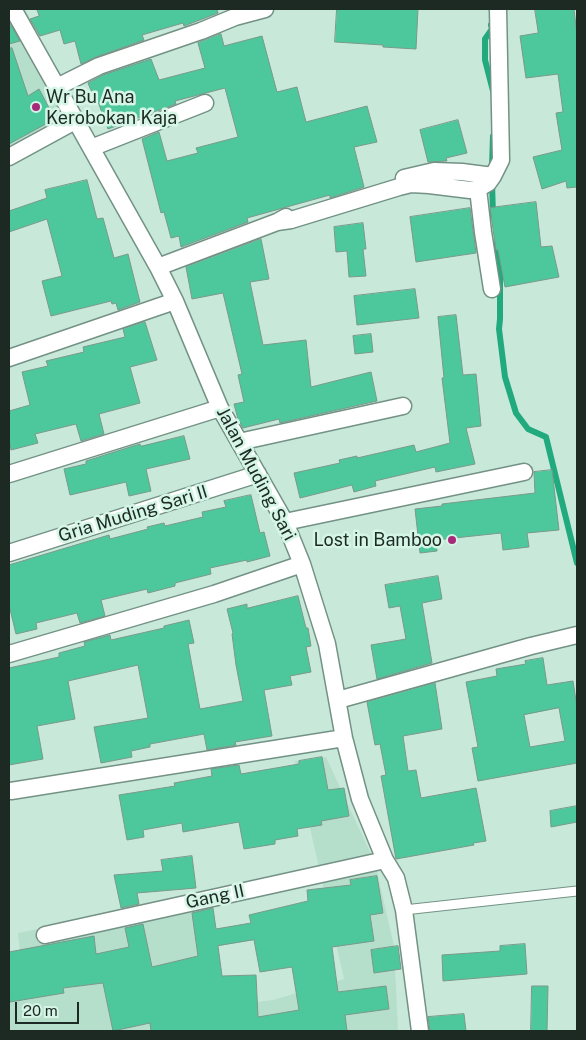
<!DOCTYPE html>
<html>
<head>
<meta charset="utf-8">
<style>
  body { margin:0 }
  #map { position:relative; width:586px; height:1040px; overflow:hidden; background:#c8e9da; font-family:"Public Sans",sans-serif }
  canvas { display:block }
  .frame { position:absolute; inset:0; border:10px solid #1d2a24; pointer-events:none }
  .scale { position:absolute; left:15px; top:1002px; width:64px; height:22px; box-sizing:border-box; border:2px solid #1d2a24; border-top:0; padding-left:6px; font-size:15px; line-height:18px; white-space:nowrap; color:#1d2a24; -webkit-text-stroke:4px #d5f6e7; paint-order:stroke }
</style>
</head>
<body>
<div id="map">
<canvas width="586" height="1040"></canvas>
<div class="frame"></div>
<div class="scale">20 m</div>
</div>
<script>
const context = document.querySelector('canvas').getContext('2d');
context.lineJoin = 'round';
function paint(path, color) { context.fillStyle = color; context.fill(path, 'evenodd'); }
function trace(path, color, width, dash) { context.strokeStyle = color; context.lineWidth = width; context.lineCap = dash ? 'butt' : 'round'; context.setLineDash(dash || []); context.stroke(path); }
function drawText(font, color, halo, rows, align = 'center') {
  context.font = font + ' "Public Sans",sans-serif'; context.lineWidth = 5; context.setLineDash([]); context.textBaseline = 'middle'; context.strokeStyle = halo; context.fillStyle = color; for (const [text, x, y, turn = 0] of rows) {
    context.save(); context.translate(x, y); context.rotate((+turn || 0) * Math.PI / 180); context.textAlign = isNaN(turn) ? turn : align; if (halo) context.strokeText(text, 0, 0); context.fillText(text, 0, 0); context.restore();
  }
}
const built = new Path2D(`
  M22,9H25L77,113L9,146V69L14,67L9,56V15Z
  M326,757L375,863L394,946L398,1031H9V954L20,952L18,933L206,895L219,1007L273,1000L344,979L295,761Z`);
const stream = new Path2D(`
  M491,25L492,29L485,39V60L493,91
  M492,166L493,136
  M492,181L493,216
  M496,244L500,275V319L499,329L505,377L516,413L528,429L546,437L577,563`);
const building = new Path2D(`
  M37,9H217L218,13L184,26L183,23L142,35L144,40L96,57L81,64L75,41L64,44L60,30L40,36L30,19L39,16Z
  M337,9H418L416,49L383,47V45L335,42Z
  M535,9H574L577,35V187L567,188L566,181L542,189L533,157L562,150L556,113L563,112L558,74L526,78L520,36L538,33Z
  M11,25L20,41L9,44V26Z
  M221,34L224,46L262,36L277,92L297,87L306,122L367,106L377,142L354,147L364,187L330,198V195L247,218L248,222L181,247L179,236L171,238L164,212L161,213L142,139L159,132L167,161L198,153L196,148L238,137L225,88L175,101L176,104L108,129L97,99L95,100L88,83L103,75L151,59L159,80L205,68L198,43Z
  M12,48L28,96L39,89L55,119L9,144V49Z
  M458,120L467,153L446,158L447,161L428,162L420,130Z
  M87,180L97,219L103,218L114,258L128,254L140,302L118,310L116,303L112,304L111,301L51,316L42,281L62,276L47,219L9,232V211L47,198L45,190Z
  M536,202L541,247L552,246L559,277L505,287L498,250H496L490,208Z
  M470,208L476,253L416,262L410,217Z
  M363,223L366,249H363L366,276L349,277L347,251L336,252L334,227Z
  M261,239L269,279L250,282L263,345L306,340L311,387L371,372L377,401L280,423L279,419L243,428L238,419L234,404L244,402L238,375L242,374L223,293L192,299L186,267Z
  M415,289L419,318L357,325L354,296Z
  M456,315L463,375L476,374L481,426L466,428L475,464L436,472L435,467L375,481L376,486L354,492L352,485L300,498L294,473L340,463L339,460L357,456V458L414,445L416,452L450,443L442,378H444L438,317Z
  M145,322L157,360L130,367L140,403L99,414L104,434L81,441L76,424L35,434L38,443L11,450L9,440V411L30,405L22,372L48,366L46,361L84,352L83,347L125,337L123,329Z
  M371,334L373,352L355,354L353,336Z
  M184,436L190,459L146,469L151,491L129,496L126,482L70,495L64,469L86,464V461L130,447L140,444L141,446Z
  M552,470L559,530L527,533L529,547L503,550L501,533L436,540L437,551L420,553L415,509L442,506V504L535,493L534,472Z
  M251,495L260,533L264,532L270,556L247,562V560L210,568L211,574L175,583V586L148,593L147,589L101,600L105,616L80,623L77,613L36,623L37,629L16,634L9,605V565L109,535L110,539L148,529L147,527L164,523L165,526L203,517L202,512L226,507L224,501Z
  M438,576L442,599L422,603L432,663L377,679L371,645L406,639L400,606L389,608L385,585Z
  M298,596L306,628H308L311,646L306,647L311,672L290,676L292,685L264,690L272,736L235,742L236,745L207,750L204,734L150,744V747L131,751L132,757L101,763L94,727L148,718L138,665L68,681L75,719L37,726L43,759L9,765V668L59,657V653L85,646L84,642L110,635L111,640L164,628V626L189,620L194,643L188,644L200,709L243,701L236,665L232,634L233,633L227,609L247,604V608Z
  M543,658L547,685L573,681L577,707V763L478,781L472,748L478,747L466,682L497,676L496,669L526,664L525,661ZM559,708L565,741L530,747L524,715Z
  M435,683L442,729L403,736L408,771L416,770L421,798L476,788L486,841L473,843L474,845L396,859L381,776L386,775L380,744L375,745L367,702Z
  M322,757L328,790L344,788L349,816L321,821L322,825L297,829L298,836L275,840V844L244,849L239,822L183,832L182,823L143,830L144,837L127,840L119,795L175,786L174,783L212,776L211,769L239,765L241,774L299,764V761Z
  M577,806V822L551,827L550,811Z
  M192,856L196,888L137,893L139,904L121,908L114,875L163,871L161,860Z
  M377,876L383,913L370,915L374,941L332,947L338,992L386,986L389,1009L345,1015L347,1031H151L150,1023L113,1031L103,983L63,988L64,993L10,1002L9,993V952L94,936L96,954L129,947L125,928L143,924L152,967L198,956L192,913L213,908L216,929L251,923L249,915L308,901L307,890L351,885L350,880ZM254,940L260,972L292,967L299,1010L258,1017L256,975L222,976L218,946Z
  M525,944L527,974L443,981L442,955L500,951V946Z
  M398,946L401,969L374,973L371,950Z
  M532,986H548L547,1031H531Z
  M464,1014L466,1031H430L428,1017Z`);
const service = new Path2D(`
  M404,910L577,891`);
const minor = new Path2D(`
  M13,9L158,267L175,301L220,408L285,522L302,564L327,644L344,738L360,799L385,860L396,878L404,910L420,1031
  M57,87L99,66L201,31L235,17L265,9
  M91,148L205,103
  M9,157L75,121
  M404,178L434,171L462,172L493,176
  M478,189L483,232L492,289
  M277,222L291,220L399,187L411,184L429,185L470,190L478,189L488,183L493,176L501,160L498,9
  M158,267L277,222L286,217
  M9,358L175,301
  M239,442L403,406
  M9,474L220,408
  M285,522L524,472
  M9,553L258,474
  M9,654L214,594L302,564
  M338,700L531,646L577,635
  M11,791L344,738
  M45,935L385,860`);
const markers = [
  [36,107,5,"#a7297a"],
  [452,540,5,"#a7297a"]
];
const poiNames = [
  ["Wr Bu Ana",46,97],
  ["Kerobokan Kaja",46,118],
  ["Lost in Bamboo",442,540,"right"]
];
const streetNames = [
  ["Jalan Muding Sari",256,474,62],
  ["Gria Muding Sari II",133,514,-17],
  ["Gang II",215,897,-12]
];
paint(built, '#b5decb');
trace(stream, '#22aa7f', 6);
paint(building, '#4cc89c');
trace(building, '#7a998b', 1);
trace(service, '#739285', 11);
trace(minor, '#739285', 19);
trace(service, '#fff', 9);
trace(minor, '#fff', 16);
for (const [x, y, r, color] of markers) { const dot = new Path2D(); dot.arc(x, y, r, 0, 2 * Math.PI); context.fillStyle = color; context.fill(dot); trace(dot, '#d5f6e7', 2); }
drawText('18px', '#1d2a24', '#d5f6e7', poiNames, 'left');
drawText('18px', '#1d2a24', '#d5f6e7', streetNames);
</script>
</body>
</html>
